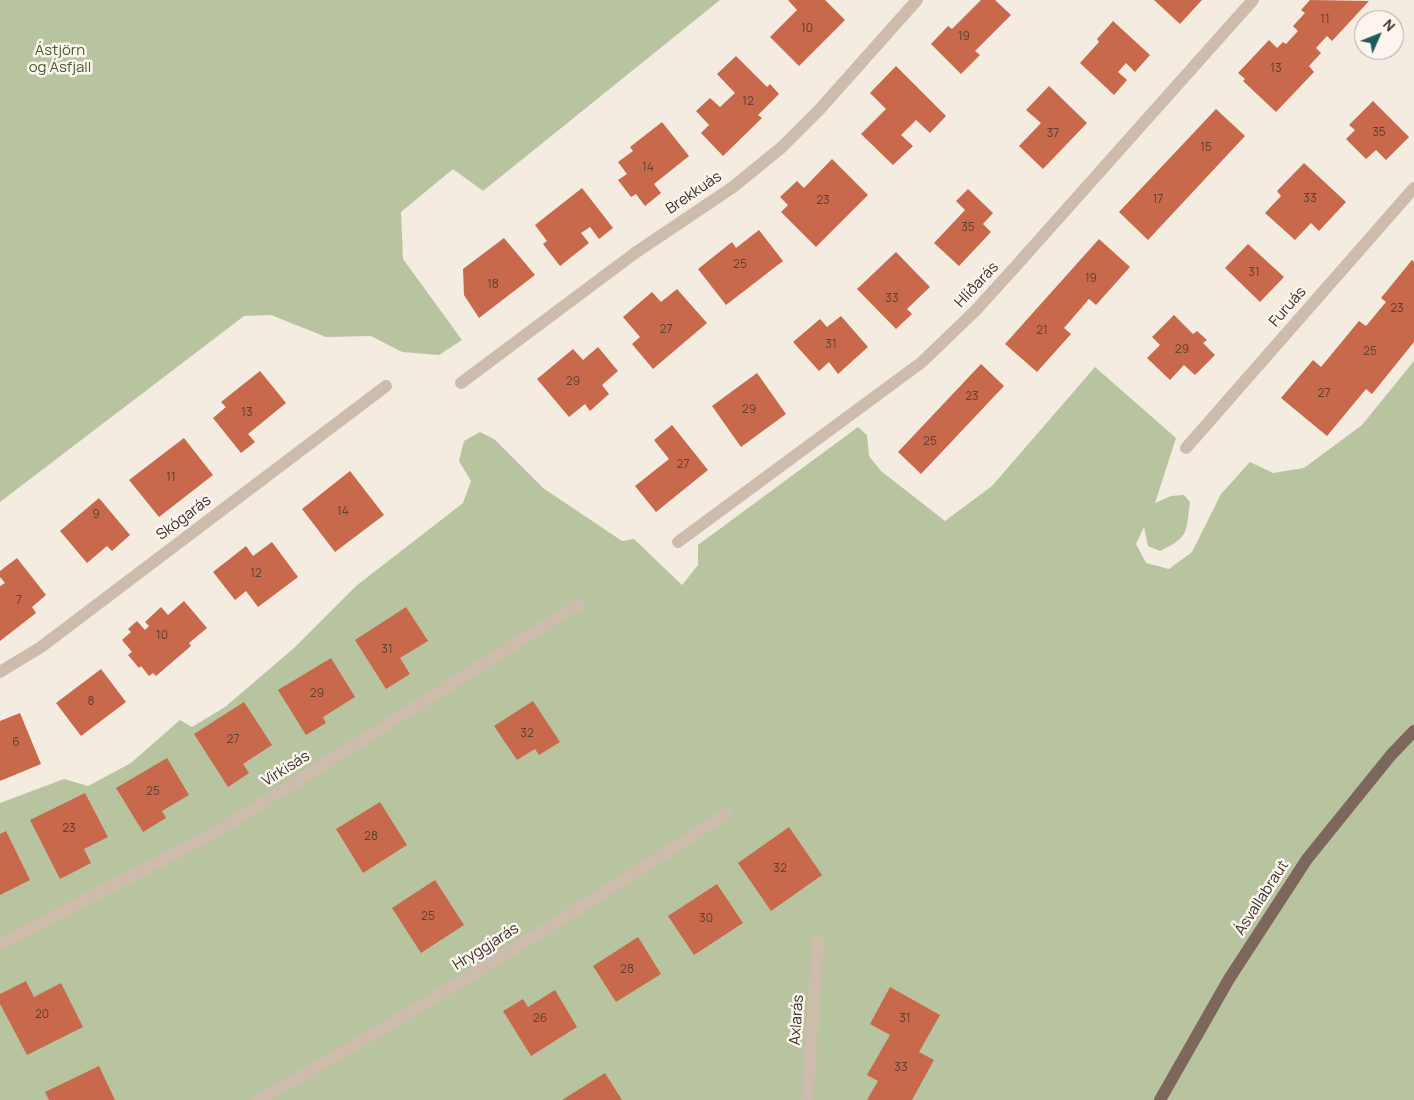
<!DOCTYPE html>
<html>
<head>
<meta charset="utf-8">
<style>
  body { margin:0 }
  #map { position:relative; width:1414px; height:1100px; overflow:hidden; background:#f4ebe1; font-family:Manrope,sans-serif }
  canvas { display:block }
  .north { position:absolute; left:1354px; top:10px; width:50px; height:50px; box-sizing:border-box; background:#fbf5ee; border:1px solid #aea6a0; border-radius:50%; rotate:46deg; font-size:14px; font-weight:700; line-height:20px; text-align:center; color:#3b302b }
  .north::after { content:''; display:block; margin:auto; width:18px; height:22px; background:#1f5a5e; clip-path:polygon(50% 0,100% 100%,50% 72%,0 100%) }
</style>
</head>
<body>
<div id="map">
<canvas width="1414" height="1100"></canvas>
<div class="north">N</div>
</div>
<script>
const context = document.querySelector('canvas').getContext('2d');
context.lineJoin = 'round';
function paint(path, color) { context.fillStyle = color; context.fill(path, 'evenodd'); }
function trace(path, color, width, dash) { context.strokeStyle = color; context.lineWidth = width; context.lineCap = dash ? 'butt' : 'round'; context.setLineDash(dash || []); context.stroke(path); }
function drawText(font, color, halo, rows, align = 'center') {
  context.font = font + ' Manrope,sans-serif'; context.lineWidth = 5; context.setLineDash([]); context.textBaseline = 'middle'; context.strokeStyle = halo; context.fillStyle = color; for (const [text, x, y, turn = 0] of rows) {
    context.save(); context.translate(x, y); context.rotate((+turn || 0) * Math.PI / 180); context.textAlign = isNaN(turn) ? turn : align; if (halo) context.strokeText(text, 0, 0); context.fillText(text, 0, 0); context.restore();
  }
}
const green = new Path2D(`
  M0,0H720L483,191L453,169L401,212L403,259L462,340L439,355L402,352L371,336L326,337L271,315L244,316L0,502Z
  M1414,361V1100H0V803L64,779L88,786L131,763L180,720L192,727L225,707L294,648L356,586L463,503L471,481L459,461L464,441L480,432L494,439L543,488L622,541L634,539L682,585L698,565V545L858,427L867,435L869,456L881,471L945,521L992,486L1095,367L1176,438L1155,503L1171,496L1184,495L1190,502C1186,533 1189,537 1160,551L1148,546L1144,527L1136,544L1146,563L1169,569L1192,552L1221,494L1250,462L1273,473L1304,468L1362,425Z`);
const building = new Path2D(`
  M788,0H825L845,20L799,66L770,37L797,10Z
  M981,0H995L1011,15L975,51L980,55L961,74L931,44L948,26L952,29Z
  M1154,0H1202L1180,24Z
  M1310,0L1369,1L1332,41L1327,36L1316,48L1321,53L1309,66L1314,72L1276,112L1243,81L1245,79L1238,73L1269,40L1277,48L1283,42L1286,44L1298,31L1293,26L1305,13L1301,10Z
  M1113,21L1150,55L1135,72L1126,63L1118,72L1127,80L1114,95L1080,63L1099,42L1097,39Z
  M736,56L767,87L770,84L779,94L758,115L762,118L723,156L701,133L709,125L696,111L710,98L720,107L735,93L717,74Z
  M896,66L946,116L930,133L916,120L901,135L913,146L893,165L861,134L886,109L870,93Z
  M1049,86L1087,123L1043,169L1019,146L1041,123L1026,110Z
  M1373,101L1409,137L1386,160L1376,150L1366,159L1346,139L1355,130L1349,125Z
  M1216,109L1245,136L1148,240L1119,212Z
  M662,122L689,156L654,184L661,193L645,206L636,194L631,197L618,180L627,174L618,162L633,151L630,147Z
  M832,159L868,195L816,247L781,212L788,205L780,197L797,181L804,188Z
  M1304,163L1346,202L1319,231L1311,223L1295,240L1265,213L1281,196L1277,191Z
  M582,188L613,228L599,239L590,227L581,233L589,243L560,266L543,244L547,241L535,225Z
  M968,189L993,213L983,224L991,232L959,266L934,243L965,210L956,201Z
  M759,230L783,261L726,305L698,269L732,242L736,248Z
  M504,238L535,275L479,318L464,295L463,269Z
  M1099,239L1130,267L1096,305L1089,299L1064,328L1071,334L1037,372L1005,344Z
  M1248,244L1284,277L1260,302L1225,268Z
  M896,252L930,287L907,309L912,314L896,329L857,289Z
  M1412,260L1414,262V342L1372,394L1366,389L1327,436L1281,398L1313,360L1321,367L1359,321L1366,326L1386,302L1381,298Z
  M677,289L707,323L653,369L632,344L640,337L623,317L652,292L661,302Z
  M1174,315L1193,334L1197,331L1207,340L1203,343L1215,355L1195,375L1184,365L1170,380L1147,358L1160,345L1152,337Z
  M841,316L868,347L838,374L829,362L819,371L793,342L820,319L827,327Z
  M598,347L618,371L602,385L609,394L590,411L585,404L569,417L537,379L573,349L583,360Z
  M981,364L1004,386L921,474L898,452Z
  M260,371L286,403L248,434L255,442L241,453L213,418L226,407L221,402Z
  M757,373L786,414L741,447L712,406Z
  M672,425L708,470L656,512L635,486L669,459L654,440Z
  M184,438L213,475L159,517L129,480Z
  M350,471L384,515L335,552L302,509Z
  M99,498L130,535L112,551L107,546L87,563L60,531Z
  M272,542L298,577L258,607L246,591L235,600L213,572L246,546L253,556Z
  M17,558L46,595L32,607L36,613L0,641V586L5,583L0,577V571Z
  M184,601L207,628L189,643L191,646L156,676L153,673L149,676L141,666L139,668L128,655L132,652L122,640L131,632L128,629L137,621L145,630L149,626L145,622L161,607L168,615Z
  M406,607L428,641L400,658L410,674L386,689L355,640Z
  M331,658L355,697L323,717L326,723L306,735L278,690Z
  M101,669L126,702L81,736L56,703Z
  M533,701L560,742L539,755L535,749L517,760L494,726Z
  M244,702L272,745L243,764L249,773L228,787L194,734Z
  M20,713L41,764L0,781V721Z
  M167,758L189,795L162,811L166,818L143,832L116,788Z
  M85,793L108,837L84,849L91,863L60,879L30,820Z
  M380,802L407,845L363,873L336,829Z
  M789,827L822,875L771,911L738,863Z
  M6,831L30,880L0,895V834Z
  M435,880L464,925L421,953L392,908Z
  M717,884L743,923L694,955L668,916Z
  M638,937L661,974L616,1002L593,966Z
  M26,981L34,997L61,983L83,1027L27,1055L0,1004V994Z
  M890,987L940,1015L919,1052L934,1060L912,1100H867L878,1081L867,1075L890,1035L870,1024Z
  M555,990L577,1027L531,1056L503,1011L523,999L528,1007Z
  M99,1066L115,1100H49L45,1092Z
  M605,1073L622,1100H562Z`);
const minor = new Path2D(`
  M461,383L635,253L733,187L782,147L820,109L917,0
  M1186,448L1414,188
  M678,542L922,362L976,310L1015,267L1253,0
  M0,672L41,647L386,386
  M0,944L213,834L579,604
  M258,1100C418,1011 573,913 726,814
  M807,1100L818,941`);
const major = new Path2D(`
  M1160,1100L1229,979L1307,859L1391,755L1414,731`);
const numberNames = [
  ["11",1325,20],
  ["10",807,29],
  ["19",964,37],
  ["13",1276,69],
  ["12",748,102],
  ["35",1379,133],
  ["37",1053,134],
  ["15",1206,148],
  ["14",648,168],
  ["33",1310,199],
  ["17",1158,200],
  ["23",823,201],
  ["35",968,228],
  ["25",740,265],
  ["31",1254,273],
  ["19",1091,279],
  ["18",493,285],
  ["33",892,299],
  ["23",1397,309],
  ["27",666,330],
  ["21",1042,331],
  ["31",831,345],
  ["29",1182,350],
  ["25",1370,352],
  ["29",573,382],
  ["27",1324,394],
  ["23",972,397],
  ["29",749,410],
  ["13",247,413],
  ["25",930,442],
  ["27",683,465],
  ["11",171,478],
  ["14",343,512],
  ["9",96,515],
  ["12",256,574],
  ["7",19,601],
  ["10",162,636],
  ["31",387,650],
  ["29",317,694],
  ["8",91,702],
  ["32",527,734],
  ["27",233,740],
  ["6",16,743],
  ["25",153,792],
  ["23",69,829],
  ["28",371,837],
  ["32",780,869],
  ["25",428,917],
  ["30",706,919],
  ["28",627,970],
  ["20",42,1015],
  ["26",540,1019],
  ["31",905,1019],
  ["33",901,1068]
];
const parkNames = [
  ["Ástjörn",60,51],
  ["og Ásfjall",60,68]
];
const streetNames = [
  ["Brekkuás",694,193,-34],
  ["Hlíðarás",977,285,-47],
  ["Furuás",1288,307,-49],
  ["Skógarás",184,518,-37],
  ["Virkisás",286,769,-32],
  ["Ásvallabraut",1262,898,-57],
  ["Hryggjarás",486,947,-32],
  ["Axlarás",797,1020,-86]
];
paint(green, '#b8c4a0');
paint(building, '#c8694b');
trace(minor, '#cdbbac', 12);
trace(major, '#7d675c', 12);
drawText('12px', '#5e3e33', null, numberNames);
drawText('15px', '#4a5a2e', '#fbf5ee', parkNames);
drawText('15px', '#3b302b', '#fbf5ee', streetNames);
</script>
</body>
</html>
